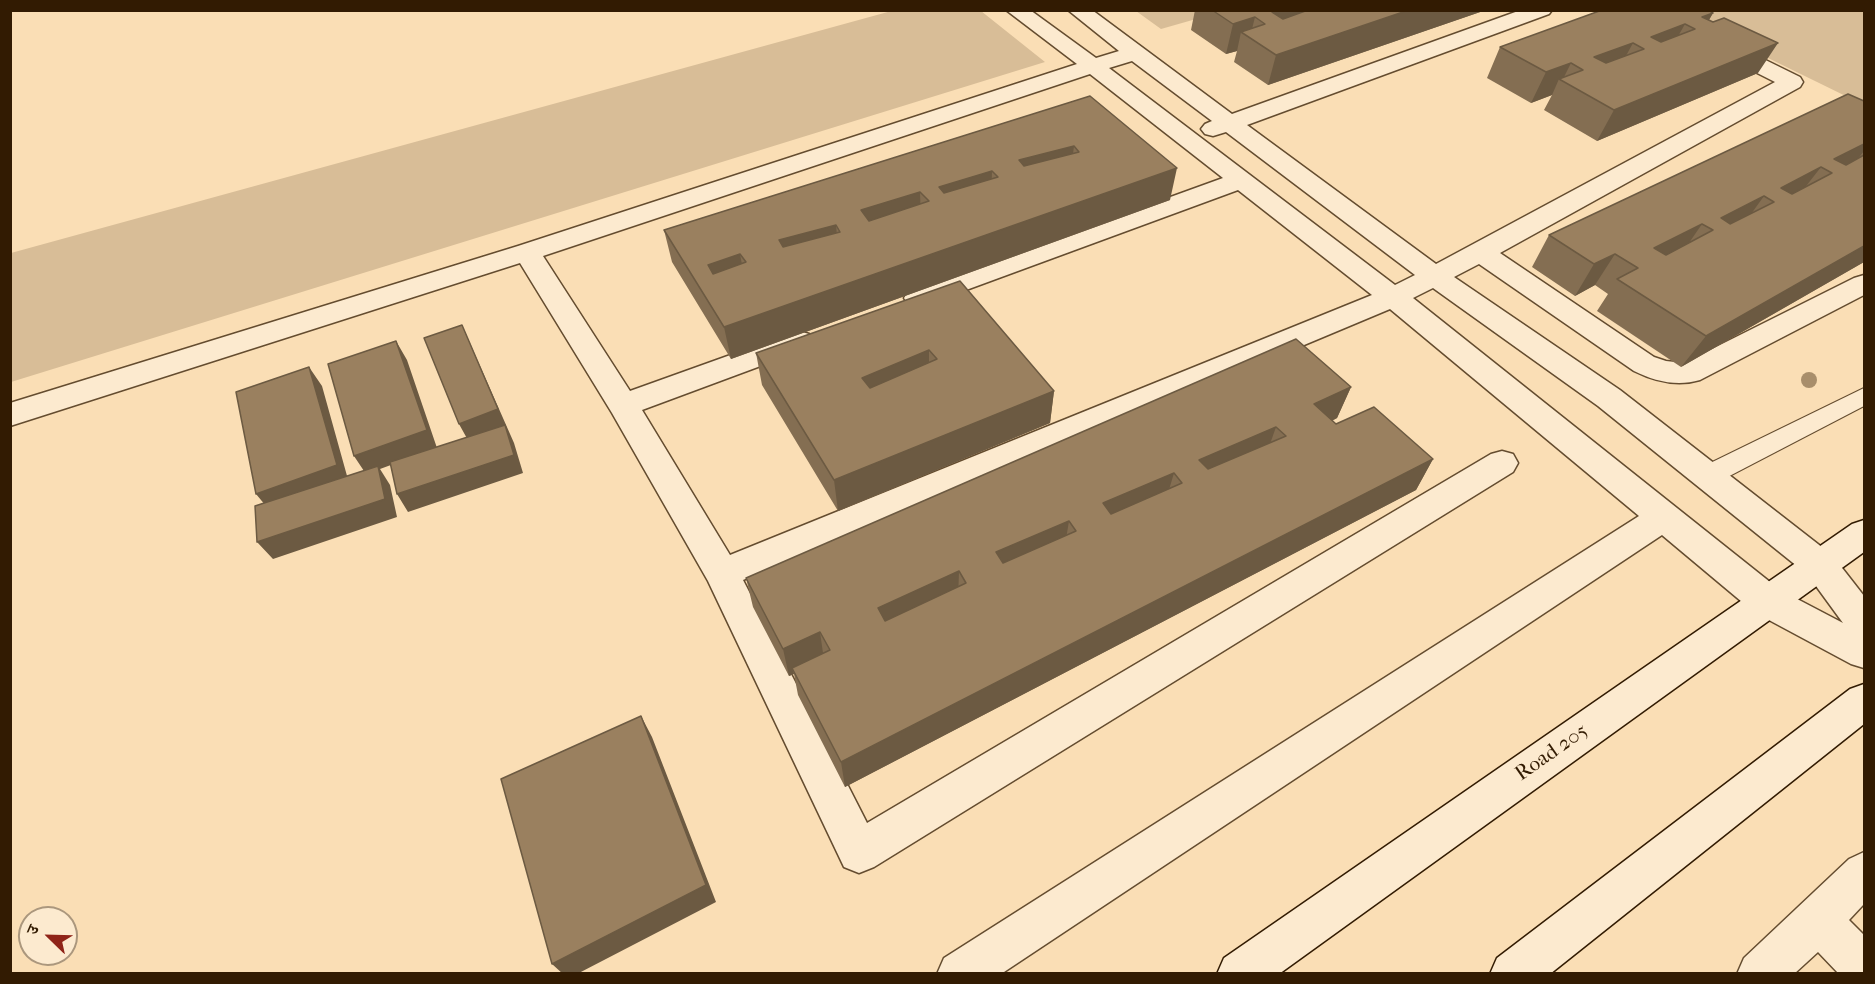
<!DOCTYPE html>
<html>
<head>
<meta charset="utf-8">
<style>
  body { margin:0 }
  #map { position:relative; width:1875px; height:984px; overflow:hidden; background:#fadeb5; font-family:"IM FELL French Canon","Noto Serif Devanagari",serif }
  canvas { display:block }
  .frame { position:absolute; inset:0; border:12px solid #321b02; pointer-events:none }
  .north { position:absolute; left:18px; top:906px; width:60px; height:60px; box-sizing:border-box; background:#fceacf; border:2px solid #ab977d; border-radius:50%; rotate:293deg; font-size:16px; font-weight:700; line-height:24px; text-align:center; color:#321b02 }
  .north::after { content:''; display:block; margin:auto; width:21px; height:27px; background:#8f2418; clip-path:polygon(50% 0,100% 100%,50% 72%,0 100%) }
</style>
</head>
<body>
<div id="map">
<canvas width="1875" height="984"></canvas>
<div class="frame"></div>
<div class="north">उ</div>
</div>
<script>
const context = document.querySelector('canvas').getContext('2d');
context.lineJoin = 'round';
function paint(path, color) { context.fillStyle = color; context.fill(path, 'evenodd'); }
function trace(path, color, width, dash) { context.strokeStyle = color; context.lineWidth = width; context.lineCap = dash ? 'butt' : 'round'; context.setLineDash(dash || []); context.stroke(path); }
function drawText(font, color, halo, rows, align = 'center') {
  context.font = font + ' "IM FELL French Canon",serif'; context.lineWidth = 4.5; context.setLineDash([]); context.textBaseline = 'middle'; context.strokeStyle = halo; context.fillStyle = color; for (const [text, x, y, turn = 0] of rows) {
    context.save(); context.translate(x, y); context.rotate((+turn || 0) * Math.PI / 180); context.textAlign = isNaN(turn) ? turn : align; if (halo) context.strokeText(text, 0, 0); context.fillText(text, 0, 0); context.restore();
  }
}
const green = new Path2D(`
  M895,10L981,11L1045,62L11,382V253Z
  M1136,11H1224L1161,29Z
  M1672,11H1864V105Z`);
const lane = new Path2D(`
  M1864,388V406L1716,483L1707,486L1698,483L1694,476L1698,469Z`);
const street = new Path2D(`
  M1006,10H1030L1096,58L1119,51L1068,10H1092L1232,114L1521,10H1552L1549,14L1247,125L1436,264L1775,82L1640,14L1637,10H1664L1800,77L1803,82L1800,87L1500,253L1654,357L1666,361L1684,363L1854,278L1864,275V295L1700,380C1677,387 1654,381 1634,371L1479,264L1454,277L1620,390L1832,555L1864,596V668L1851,664L1754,612L1662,535L1001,974H937L944,958L1639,516L1390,309L743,580L867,823L1491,454L1502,451L1513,454L1518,463L1513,472L874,867L859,873L844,867L708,581L612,413L520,263L10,426V403L518,246L1077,64ZM1132,61L1212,121L1205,124L1201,129L1205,134L1213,136L1226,132L1415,275L1395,285L1109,68ZM1090,74L1223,178L908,292L904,298L908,304L918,307L928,304L1238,190L1372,295L730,555L642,410L809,348L814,341L809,334L799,331L789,334L630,391L543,256ZM1433,288L1598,406L1808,575L1843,623L1780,590L1413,298Z
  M1864,852V904L1849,920L1864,935V974H1839L1818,952L1794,974H1737L1744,958L1849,859Z`);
const secondary = new Path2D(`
  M1864,520V552L1279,974H1217L1224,958L1852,524Z
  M1864,684V724L1550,974H1490L1497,958L1850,689Z`);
const trees = [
  [1809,380]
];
const wall = new Path2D(`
  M1195,10H1486L1268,85L1234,62L1237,51L1226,54L1191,30Z
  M1713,13L1709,20L1758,73L1597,141L1544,110L1552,95L1531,103L1487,78L1500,47Z
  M1090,96L1170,200L731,359L672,262L664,230Z
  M1864,101V262L1681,367L1597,311L1608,294L1595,285L1575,296L1532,267L1549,235Z
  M960,281L1054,391L1050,423L838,511L762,385L756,353Z
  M1351,387L1337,418L1332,421L1336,424L1433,459L1416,490L845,787L798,695L794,674L789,676L753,607L746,578Z`);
const shadedWall = new Path2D(`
  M1276,10H1312L1265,42L1272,12Z
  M1409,10H1486L1268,85L1276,55Z
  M1713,13L1695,43L1702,17Z
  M1255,17L1250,37L1241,32L1237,51L1226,54L1233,24Z
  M1685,24L1668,54L1651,37Z
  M1633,43L1616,74L1594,57Z
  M1778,43L1758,73L1597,141L1614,110Z
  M1571,63L1562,81L1559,79L1552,95L1531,103L1546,72Z
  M1864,144V151L1849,170L1832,173L1834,159Z
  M1074,146L1070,177L1017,192L1019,160Z
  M1821,167L1796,199L1774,202L1781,188Z
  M1177,168L1170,200L731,359L724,327Z
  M992,171L991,203L939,219V187Z
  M920,192L921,223L863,242L861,210Z
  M1764,196L1741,228L1699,249L1721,218Z
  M1702,224L1680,256L1633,280L1654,248Z
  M836,225L839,257L784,271L779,240Z
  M1864,246V262L1681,367L1706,336Z
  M740,254L746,286L714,297L708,265Z
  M1615,254L1595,285L1575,296L1594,264Z
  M462,325L514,443L523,473L408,512L397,494L469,442L459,424Z
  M396,341L407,360L437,448L380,469L390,485L397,517L273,559L257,542L366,474L354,456Z
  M929,350V381L865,409L862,378Z
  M309,367L322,386L349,483L271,512L256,494Z
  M1351,387L1337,418L1301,435L1314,404Z
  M1054,391L1050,423L838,511L834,480Z
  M1276,427L1265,458L1190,490L1199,460Z
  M1433,459L1416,490L845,787L841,762Z
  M1174,473L1165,503L1097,533L1103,503Z
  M1069,521L1064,551L994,582L996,552Z
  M959,571L958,600L880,637L878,608Z
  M820,632L824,660L792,668L794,674L789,676L783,649Z
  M641,716L652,737L716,902L577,974H563L552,964Z`);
const building = new Path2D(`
  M1212,10H1276L1272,12L1283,19L1308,10H1409L1276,55L1241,32L1265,24L1255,17L1233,24Z
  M1602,10H1708L1713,13L1702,17L1713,22L1724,18L1778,43L1614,110L1559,79L1583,70L1571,63L1546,72L1500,47ZM1685,24L1695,29L1661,42L1651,37ZM1633,43L1644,49L1606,63L1594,57Z
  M1848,94L1864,101V144L1834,159L1846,165L1864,155V246L1706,336L1617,279L1638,268L1615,254L1594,264L1549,235ZM1821,167L1832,173L1792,194L1781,188ZM1764,196L1774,202L1730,224L1721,218ZM1702,224L1713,230L1666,255L1654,248Z
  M1090,96L1177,168L724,327L664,230ZM1074,146L1079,152L1024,166L1019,160ZM992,171L998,177L944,193L939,187ZM920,192L929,201L869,221L861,210ZM836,225L840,232L783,247L779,240ZM740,254L746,262L713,274L708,265Z
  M960,281L1054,391L834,480L756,353ZM929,350L937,359L870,388L862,378Z
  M462,325L498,409L459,424L424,338Z
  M1296,339L1351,387L1314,404L1336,424L1374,407L1433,459L841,762L792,668L830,650L820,632L783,649L746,578ZM1276,427L1286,436L1208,469L1199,460ZM1174,473L1182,483L1111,514L1103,503ZM1069,521L1076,531L1003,563L996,552ZM959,571L966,583L885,621L878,608Z
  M396,341L427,430L354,456L328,364Z
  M309,367L337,465L256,494L236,392Z
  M505,425L514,455L397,494L390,462Z
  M378,466L385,499L257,542L255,506Z
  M641,716L706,885L552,964L501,779Z`);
const nearStreetnames = [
  ["Road 205",1552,753,-35]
];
paint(green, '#d8bd97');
trace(lane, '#644c2f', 2);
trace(street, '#644c2f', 3);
trace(secondary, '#321b02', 3);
paint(lane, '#fceacf');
paint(street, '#fceacf');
paint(secondary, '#fceacf');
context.fillStyle = '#a88e6b';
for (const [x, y] of trees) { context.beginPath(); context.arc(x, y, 8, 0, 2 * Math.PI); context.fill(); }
paint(wall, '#846e52');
paint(shadedWall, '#6c5a42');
paint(building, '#9a805f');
trace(building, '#6c5a42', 1.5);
drawText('21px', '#321b02', '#fceacf', nearStreetnames);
</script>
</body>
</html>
